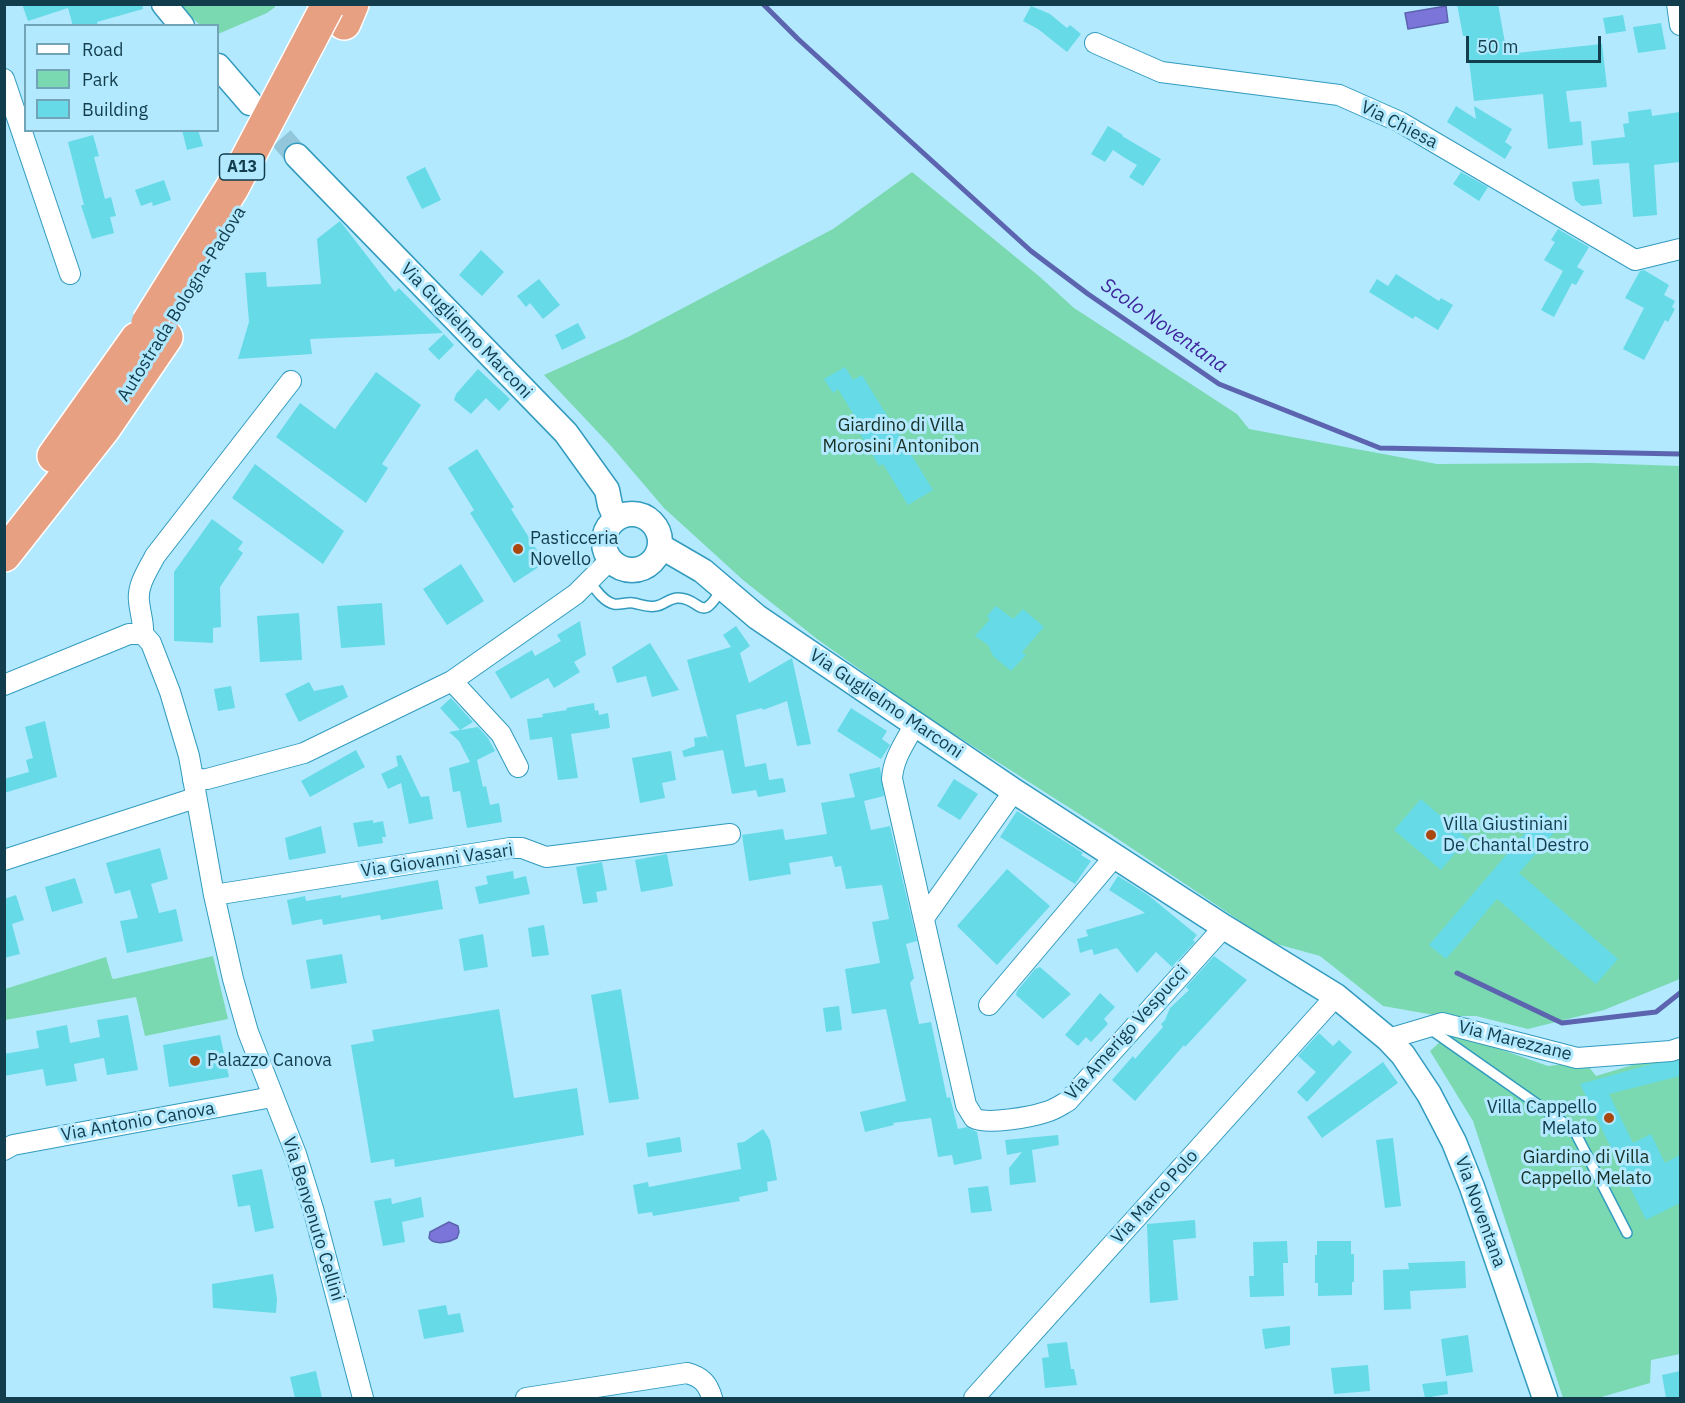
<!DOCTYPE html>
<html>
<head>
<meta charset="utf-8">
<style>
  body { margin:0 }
  #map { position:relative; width:1685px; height:1403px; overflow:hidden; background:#b2e9ff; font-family:"IBM Plex Sans",sans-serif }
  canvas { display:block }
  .frame { position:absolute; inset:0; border:6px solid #123d4c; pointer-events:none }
  .legend { position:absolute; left:24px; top:24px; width:195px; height:108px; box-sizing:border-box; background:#b2e9ff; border:2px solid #72a4b7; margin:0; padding:8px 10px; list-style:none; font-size:18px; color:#123d4c }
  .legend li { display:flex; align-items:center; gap:12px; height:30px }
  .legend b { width:30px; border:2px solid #72a4b7 }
  .scale { position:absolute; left:1466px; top:36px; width:135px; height:27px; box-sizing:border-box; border:3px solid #123d4c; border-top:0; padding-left:8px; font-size:18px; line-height:21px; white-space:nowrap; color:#123d4c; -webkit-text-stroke:4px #b2e9ff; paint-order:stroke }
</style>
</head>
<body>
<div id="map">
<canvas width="1685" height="1403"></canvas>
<div class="frame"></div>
<ul class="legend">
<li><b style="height:8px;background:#fff"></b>Road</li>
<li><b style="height:16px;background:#7ad9b0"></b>Park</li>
<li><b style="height:16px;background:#66dae6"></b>Building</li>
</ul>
<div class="scale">50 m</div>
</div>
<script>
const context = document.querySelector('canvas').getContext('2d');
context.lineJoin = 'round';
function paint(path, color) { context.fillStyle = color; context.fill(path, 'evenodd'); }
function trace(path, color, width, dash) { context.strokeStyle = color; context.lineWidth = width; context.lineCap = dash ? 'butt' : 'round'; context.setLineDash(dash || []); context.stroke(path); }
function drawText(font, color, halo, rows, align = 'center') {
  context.font = font + ' "IBM Plex Sans",sans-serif'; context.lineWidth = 6; context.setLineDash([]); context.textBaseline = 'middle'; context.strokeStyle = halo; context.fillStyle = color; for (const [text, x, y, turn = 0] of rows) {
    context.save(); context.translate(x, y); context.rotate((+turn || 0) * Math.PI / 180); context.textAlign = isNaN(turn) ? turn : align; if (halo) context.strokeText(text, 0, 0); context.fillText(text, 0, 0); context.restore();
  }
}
const green = new Path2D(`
  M178,5H275V7L267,13L218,34V26L200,25Z
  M912,172L1040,277L1074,308L1237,414L1249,429L1437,464L1591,463L1680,466V979L1604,1010L1528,1029L1476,1016H1440L1383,1006L1320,956L1273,943L1112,835L921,713L817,639L743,580L664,508L611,446L544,375L628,337L833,229Z
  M213,956L228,1019L145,1036L136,997L5,1020V989L106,957L112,978L114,979Z
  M1451,1032L1548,1066L1585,1062L1596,1076L1649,1060L1680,1053V1354L1651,1360L1650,1383L1598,1398H1563L1473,1121L1430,1051Z`);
const water = new Path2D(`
  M1446,6L1448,22L1408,29L1405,13Z
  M449,1222L458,1226L459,1232L457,1238C450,1242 435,1246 429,1238L430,1232Z`);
const stream = new Path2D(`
  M763,4L798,39L1031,251L1088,294L1219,384L1380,448L1680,454
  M1457,973L1562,1023L1656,1012L1680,993`);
const building = new Path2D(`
  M22,4H142L143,9L97,22L98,26H73L68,8L28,21Z
  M1457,4H1498L1507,54L1602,44L1607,87L1566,91L1570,122L1581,121L1583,145L1548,149L1543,94L1474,101L1466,36H1463Z
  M1031,6L1050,14L1067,28L1070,25L1081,34L1067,52L1038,29L1023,21Z
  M1623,15L1626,31L1606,34L1603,18Z
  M1661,23L1666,49L1638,53L1633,27Z
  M1456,106L1476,119L1474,106L1512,129L1505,142L1512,147L1505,159L1447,122Z
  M1651,109L1652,116L1680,112V162L1654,165L1657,215L1633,217L1629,163L1593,165L1591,141L1625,137L1623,124L1629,123L1628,112Z
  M1108,126L1123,135L1122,136L1161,159L1143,186L1129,177L1137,165L1125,158L1113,150L1105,162L1091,154Z
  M182,130H198L203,146L187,150Z
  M93,135L99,156L94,157L105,199L111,197L116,216L110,217L114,233L92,239L81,205H84L68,142Z
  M425,167L441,200L422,209L406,177Z
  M1461,172L1488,187L1479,201L1453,184Z
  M1599,179L1602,204L1582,206L1575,200L1572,182Z
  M164,180L171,200L153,206L152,202L141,206L135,190Z
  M340,221L395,292L399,288L443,333L310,339L312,354L238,359L249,322L245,273L266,272L267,287L321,284L317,239Z
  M1558,229L1589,247L1577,267L1584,271L1576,285L1572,283L1554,317L1541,310L1563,271L1544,260L1555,242L1551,240Z
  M481,250L504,272L482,296L459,275Z
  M1644,270L1669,285L1664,295L1675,301L1672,307L1675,309L1668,322L1665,320L1644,360L1623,349L1644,308L1625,298L1640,271Z
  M1396,274L1439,301L1441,298L1453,305L1438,330L1415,316L1413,319L1369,292L1377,279L1388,286Z
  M539,279L560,305L543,319L530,303L526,307L517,296Z
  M578,323L586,338L562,350L555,335Z
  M444,334L454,345L439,360L428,349Z
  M845,367L853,380L862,375L933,490L908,505L883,464L879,466L859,432L863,430L838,389L833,393L824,379Z
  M478,369L510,399L499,411L486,398L471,414L454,400L456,394Z
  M376,372L421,405L382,464L388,468L366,503L276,437L300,403L335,429Z
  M477,449L514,507L511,509L545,563L514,583L470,513L474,510L448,468Z
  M255,464L344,531L323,564L232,498Z
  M212,519L243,542L238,549L243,553L220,587L221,627L213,628V643L174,641V572Z
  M461,564L484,601L447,625L423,589Z
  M382,603L385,645L341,648L337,606Z
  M996,606L1013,619L1023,609L1044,627L1022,652L1026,655L1011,671L993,656L988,645L975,636L990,619L987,616Z
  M299,613L302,660L260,662L257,616Z
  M580,621L586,655L574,662L580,672L554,688L548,678L511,699L495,672L532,650L535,656L561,641L557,635Z
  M736,626L750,646L740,653L749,683L792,658L811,744L797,746L787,701L763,710L762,708L736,715L745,767L766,763L769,780L783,778L786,792L758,797L756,790L732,794L723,750L684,757L682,751L695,746L694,738L706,736L708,739L687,660L731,647L723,635Z
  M650,643L679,690L652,697L646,676L617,683L612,667Z
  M309,682L314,691L343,685L348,697L299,722L285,694Z
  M231,686L235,708L218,711L214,689Z
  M451,698L473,722L460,730L478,727L488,738L495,751L477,760L483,787L486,786L490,805L499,803L502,822L467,828L460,791L453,792L449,768L470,762L459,741L449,732L460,730L440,708Z
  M594,703L595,711L598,710L599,715L608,713L610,728L571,734L578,778L558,780L552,737L530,740L527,719L543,717L542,714L567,710L566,708Z
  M851,708L887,731L882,739L890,745L881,759L837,731Z
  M45,721L57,777L4,793V779L29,772L26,760L33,758L25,727Z
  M356,750L365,767L310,797L301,781Z
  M671,751L676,780L662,783L665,798L640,803L632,758Z
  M401,755L421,797L429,796L433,819L409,824L401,783L388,789L381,774L398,766L396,756Z
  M880,767L884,796L864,801L871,830L890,826L917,941L906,944L914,978L910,983L919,1024L931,1022L947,1098L950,1097L958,1129L967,1127L977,1132L982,1159L954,1165L952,1155L938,1157L931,1118L893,1123L894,1125L865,1132L860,1112L906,1101L886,1009L852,1014L845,969L880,963L872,922L889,919L882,885L846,889L841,866L835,867L832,856L789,863L791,874L749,881L742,835L783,829L785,840L827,834L821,803L855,797L849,774Z
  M954,779L978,794L960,820L937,806Z
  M1421,799L1467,839L1441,870L1394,830Z
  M1017,811L1083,853L1081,855L1091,861L1075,884L1000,837Z
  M1543,812L1560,826L1519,873L1618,959L1596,984L1497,899L1446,959L1429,945Z
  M373,820V823L383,821L386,837H382L383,843L358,847L353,823Z
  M321,826L326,853L289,860L285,838Z
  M160,848L168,879L151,884L159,913L176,909L183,941L127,953L120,921L138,918L130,890L115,894L106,863Z
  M667,854L673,886L641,892L635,860Z
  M602,862L607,890L596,892L598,902L583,904L576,867Z
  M1007,869L1050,906L997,965L957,926Z
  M513,871L514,879L526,876L530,894L479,904L475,887L488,884L486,876Z
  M1118,876L1148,895L1197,935L1193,940L1195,942L1172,967L1156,952L1137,973L1117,948L1094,955L1092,949L1080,953L1077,939L1088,936L1086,930L1145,913L1109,890Z
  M75,878L83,903L52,912L45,887Z
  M438,880L443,909L381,920L380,915L323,925L322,919L292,925L287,900L305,896L306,901L341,895V898Z
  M16,895L24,920L12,924L20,954L4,958V899Z
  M544,925L549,955L532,957L528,928Z
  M483,934L488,967L464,971L459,939Z
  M342,954L347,983L311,989L306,960Z
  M1214,956L1247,980L1185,1047L1184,1045L1135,1101L1112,1080L1133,1056L1135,1059L1163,1027L1161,1024L1165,1020L1170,1008L1189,990L1186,987Z
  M1040,967L1071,994L1043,1019L1016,995L1017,991L1035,969Z
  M621,989L639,1099L609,1103L591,995Z
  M1100,993L1115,1007L1104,1019L1108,1024L1091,1042L1086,1037L1078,1046L1065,1035Z
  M839,1006L842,1030L826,1032L823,1008Z
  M499,1009L514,1098L577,1088L584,1135L395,1167L394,1159L371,1163L351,1045L374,1041L372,1030Z
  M128,1015L138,1070L107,1075L104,1058L74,1064L77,1081L46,1086L43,1069L4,1076V1054L39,1048L36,1031L67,1025L70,1043L100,1037L97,1020Z
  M1319,1033L1333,1046L1339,1040L1352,1052L1307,1102L1297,1092L1316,1072L1298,1056Z
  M220,1035L229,1077L169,1087L163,1045Z
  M1680,1060V1076L1609,1094L1633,1143L1651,1134L1665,1163L1680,1155V1203L1646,1220L1580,1084L1652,1064Z
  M1383,1062L1398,1083L1322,1138L1307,1117Z
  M763,1129L770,1140L777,1180L767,1182L768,1191L739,1197L740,1201L653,1216L652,1212L638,1214L633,1185L648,1182L649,1187L741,1169L737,1143L744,1142Z
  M1058,1135L1059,1145L1032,1150L1036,1182L1010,1185L1009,1168L1022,1152L1007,1155L1005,1140Z
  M680,1137L682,1152L648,1157L646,1143Z
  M1393,1138L1401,1206L1385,1208L1376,1140Z
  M262,1169L274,1228L255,1232L250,1205L238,1207L232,1175Z
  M988,1186L992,1211L971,1213L968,1188Z
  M421,1197L424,1217L402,1222L405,1242L383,1246L374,1201L391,1198L392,1204Z
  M1195,1220L1196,1238L1173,1240L1178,1300L1150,1303L1147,1224Z
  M1287,1241L1288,1263H1283L1284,1296L1250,1297L1249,1276H1254L1253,1242Z
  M1317,1241H1351V1254H1354V1282H1352V1295L1318,1296V1283H1315V1255H1317Z
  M1465,1261L1466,1288L1410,1291L1411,1309L1384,1310L1383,1270L1409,1269L1408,1263Z
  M273,1274L277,1299L276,1313L213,1308L212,1284Z
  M446,1305L448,1315L460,1313L464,1332L424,1339L418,1310Z
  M1290,1326V1345L1265,1349L1262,1329Z
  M1468,1335L1473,1372L1446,1376L1441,1339Z
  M1067,1342L1071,1369H1074L1077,1385L1045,1388L1042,1358L1049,1357L1047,1344Z
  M1368,1365L1370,1391L1334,1394L1331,1368Z
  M316,1371L322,1398H295L290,1377Z
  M1680,1371V1398H1666L1662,1375Z
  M1447,1381L1448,1394L1425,1398L1422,1384Z`);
const tertiaryTunnel = new Path2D(`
  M258,111L297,156`);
const service = new Path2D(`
  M590,582C596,590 604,602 614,604C620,605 627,602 633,603C640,604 648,608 656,606C664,605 669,598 678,598C702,598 700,626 722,588
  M1430,1029L1574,1130L1627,1233`);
const minor = new Path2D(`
  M1677,4L1680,25
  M1095,43L1161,72L1339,95L1400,122L1635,260L1680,249
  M4,79L70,274
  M291,381L155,556C148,570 137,585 139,601C140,613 144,623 143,634L151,643L170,692L189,756L214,895L233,979L248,1032L296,1154L314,1212L363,1398
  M452,681L501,734L518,767
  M4,685L129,634H143
  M915,724C906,741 893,758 892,779L966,1105L974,1118C987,1125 1031,1117 1046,1112C1054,1110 1061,1105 1068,1101L1224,927
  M193,780L207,779L304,753L452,681L576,594L610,560
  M4,860L195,798
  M214,895L510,848H522L546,857L730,834
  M924,918L1014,791
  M989,1005L1115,856
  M1388,1039L1442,1023L1577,1058L1671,1051L1680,1048
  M4,1150L13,1145L272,1097
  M526,1398L687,1373C702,1377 708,1384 712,1398
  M974,1398L1336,996`);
const tertiary = new Path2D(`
  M164,4L182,26
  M218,66L250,103
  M297,156L566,433L607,490L610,505L616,519
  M604 542a28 28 0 1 1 56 0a28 28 0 1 1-56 0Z
  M660,546L703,571L757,617L1014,791L1224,927L1336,996L1388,1039L1403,1055L1429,1094L1454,1142L1472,1187L1545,1398`);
const motorway = new Path2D(`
  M344,23L352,4
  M54,456L137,339
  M4,555L104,428L166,337`);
const motorwayBridge = new Path2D(`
  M148,323L232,188L327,7`);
const markers = [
  [518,549,6,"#aa470f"],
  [1431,835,6,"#aa470f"],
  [195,1061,6,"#aa470f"],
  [1609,1118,6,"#aa470f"]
];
const shields = [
  [242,167,45]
];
const shieldNames = [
  ["A13",242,167]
];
const streetNames = [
  ["Via Chiesa",1399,125,27],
  ["Autostrada Bologna-Padova",182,304,-58],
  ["Via Guglielmo Marconi",466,331,46],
  ["Via Guglielmo Marconi",886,704,34],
  ["Via Giovanni Vasari",437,861,-8],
  ["Via Amerigo Vespucci",1127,1033,-48],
  ["Via Marezzane",1515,1041,14],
  ["Via Antonio Canova",138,1122,-10],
  ["Via Marco Polo",1155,1197,-48],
  ["Via Noventana",1480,1212,70],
  ["Via Benvenuto Cellini",313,1219,73]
];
const parkNames = [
  ["Giardino di Villa",901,426],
  ["Morosini Antonibon",901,447],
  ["Giardino di Villa",1586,1158],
  ["Cappello Melato",1586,1179]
];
const poiNames = [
  ["Pasticceria",530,539],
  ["Novello",530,560],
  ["Villa Giustiniani",1443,825],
  ["De Chantal Destro",1443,846],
  ["Palazzo Canova",207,1061],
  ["Villa Cappello",1597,1108,"right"],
  ["Melato",1597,1129,"right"]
];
const waterNames = [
  ["Scolo Noventana",1164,326,35]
];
paint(green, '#7ad9b0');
paint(water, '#7b74d9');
trace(water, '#5c64af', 1.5);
trace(stream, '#5c64af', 5);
paint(building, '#66dae6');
trace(tertiaryTunnel, '#92c7db', 24, [24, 12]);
trace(service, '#329bbe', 12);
trace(minor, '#329bbe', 22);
trace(tertiary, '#329bbe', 27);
trace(motorway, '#fff', 36);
trace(service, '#fff', 9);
trace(minor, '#fff', 20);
trace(tertiary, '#fff', 24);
trace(motorway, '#e7a082', 33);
trace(motorwayBridge, '#fff', 36, []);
trace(motorwayBridge, '#e7a082', 33);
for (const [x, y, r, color] of markers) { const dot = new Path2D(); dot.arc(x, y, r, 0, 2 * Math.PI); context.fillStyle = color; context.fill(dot); trace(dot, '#b2e9ff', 2); }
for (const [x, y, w] of shields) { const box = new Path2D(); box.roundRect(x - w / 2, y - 13, w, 26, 4.5); context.fillStyle = '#b2e9ff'; context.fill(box); trace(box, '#123d4c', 1.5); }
drawText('bold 16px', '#123d4c', null, shieldNames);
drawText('18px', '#123d4c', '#b2e9ff', streetNames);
drawText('18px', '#182f25', '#b2e9ff', parkNames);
drawText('18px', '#123d4c', '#b2e9ff', poiNames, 'left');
drawText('italic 20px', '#3f259c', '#b2e9ff', waterNames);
</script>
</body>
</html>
